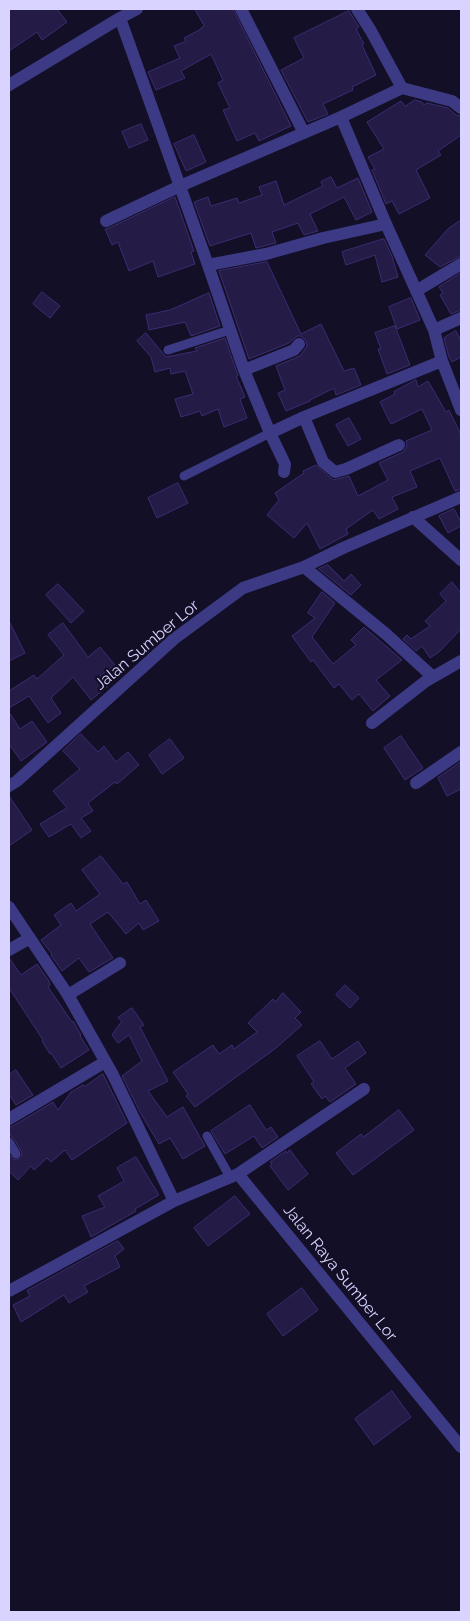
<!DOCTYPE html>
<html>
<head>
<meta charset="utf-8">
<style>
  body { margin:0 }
  #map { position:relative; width:470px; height:1621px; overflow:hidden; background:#130f26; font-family:Raleway,sans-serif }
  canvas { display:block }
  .frame { position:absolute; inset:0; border:10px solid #d9d4ff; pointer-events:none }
</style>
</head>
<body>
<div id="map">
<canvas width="470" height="1621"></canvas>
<div class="frame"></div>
</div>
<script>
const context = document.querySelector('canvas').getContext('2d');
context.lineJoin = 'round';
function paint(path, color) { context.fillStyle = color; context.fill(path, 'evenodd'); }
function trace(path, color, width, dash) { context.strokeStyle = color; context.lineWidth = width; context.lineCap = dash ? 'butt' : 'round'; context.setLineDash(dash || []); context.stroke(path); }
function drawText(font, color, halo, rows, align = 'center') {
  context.font = font + ' Raleway,sans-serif'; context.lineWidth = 4.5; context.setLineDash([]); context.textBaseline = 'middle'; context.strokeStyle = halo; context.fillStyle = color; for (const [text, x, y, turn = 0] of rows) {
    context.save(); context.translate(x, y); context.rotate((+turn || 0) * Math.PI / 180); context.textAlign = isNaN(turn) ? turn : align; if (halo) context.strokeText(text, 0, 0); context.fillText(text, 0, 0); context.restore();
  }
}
const building = new Path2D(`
  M9,9H57L67,22L42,40L37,32L9,51Z
  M195,9H233L291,126L259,141L255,133L237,141L223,110L230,108L218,83L223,80L211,54L181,71L185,78L156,90L148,72L180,58L174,46L186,41L184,38L201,29V28L204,26Z
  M349,11L359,27L356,29L364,44L362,45L376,75L352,87L353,90L323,104L328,114L308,122L281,70L304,58L294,38Z
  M415,100L422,102L424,105L427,103L448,108L456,115L461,116V135L438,151L441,155L416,170L430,198L399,214L392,201L386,204L372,170L375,169L368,157L384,149L367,122L401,101L405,106Z
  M141,124L148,140L129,148L122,132Z
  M194,135L206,162L186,171L174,144Z
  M331,177L337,188L358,178L372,212L356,220L344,197L310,214L318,231L304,235L298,223L272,232L276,243L256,248L251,233L210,246L194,202L208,197L211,206L237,198L239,203L262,195L259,187L276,181L284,205L323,186L321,182Z
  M175,197L194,251L191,252L195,264L158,277L153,261L129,271L118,242L112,245L105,229L109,228Z
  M461,220V256L440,267L425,255L448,229Z
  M384,239L392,256L398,277L382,282L375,255L346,265L342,252Z
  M267,262L301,334L321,324L344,371L354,368L361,385L336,395L334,388L310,400V401L286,411L278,393L285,390L276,366L300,356L307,346L306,341L301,336H297L289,343L249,359L219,271Z
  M461,273V310L451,314L440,295L443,293L439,287Z
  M42,292L60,306L50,318L33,304Z
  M209,293L220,326L191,336L185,322L149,330L146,315L170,310Z
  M411,298L420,320L397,329L389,307Z
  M395,326L410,365L387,374L378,349H381L375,333Z
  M456,331L461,341V357L452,362L449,357L444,338Z
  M146,333L166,357L197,351L195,348L225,338L238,376H236L245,397L240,399L247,418L224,427L218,409L202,416L200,411L181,417L175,399L193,394L185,371L171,374L170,368L155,372L151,357L137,341Z
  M416,380L418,387L428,381L446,412L449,410L461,435V489L455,491L440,458L410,471L417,487L392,497L398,509L379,519L373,510L346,529L348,534L320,549L307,523L294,538L267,515L279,500L275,493L304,473L303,471L316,465L333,480L349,476L358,496L388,480L379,463L403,452L407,446L406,441L432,430L422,409L391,424L380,402L395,394L394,392Z
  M349,418L361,439L348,446L336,425Z
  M178,483L188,503L157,518L148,498Z
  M454,509L461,522V526L448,533L439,516Z
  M328,565L344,581L351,574L361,585L351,595L319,569Z
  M452,582L461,593V629L440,651L430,658L422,646L416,651L403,639L407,635L411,639L430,626L425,621L446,601L440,594Z
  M58,584L84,611L71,623L46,595Z
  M322,592L335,603L312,637L333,664L356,645L351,640L364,627L402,660L376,680L390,696L373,711L359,694L352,700L339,684L334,688L313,660L311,662L292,636L315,618L308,613Z
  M9,621L25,653L9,661Z
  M63,623L88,657L100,647L115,665L100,676L108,686L91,700L73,677L51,698L61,713L48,723L29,696L9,708V691L34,675L37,679L64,655L48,635Z
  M9,712L20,729L32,721L47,742L21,761L9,744Z
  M81,734L98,752L104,746L116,762L128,752L139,765L117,784L115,782L88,803L93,811L81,818L91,831L81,838L71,824L49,837L40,824L67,808L53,791L80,769L63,751Z
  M401,736L423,768L405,780L384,748Z
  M170,739L184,758L162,774L149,755Z
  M461,762V789L447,796L438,778Z
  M9,796L32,830L9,846Z
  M101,856L123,884L127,882L140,904L146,900L159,921L143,930L139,923L126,934L108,912L90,924L113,958L89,972L79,958L62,971L51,955L52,954L41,940L61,925L54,915L71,903L76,911L100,894L82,870Z
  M9,958L21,975L37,964L49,981L50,985L48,987L72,1022L73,1021L81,1035L80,1036L89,1050L61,1068L51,1053L50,1054L42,1041L43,1040L9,988Z
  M345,985L359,998L350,1008L336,995Z
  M283,993L301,1012L295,1018L302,1025L276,1048L195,1107L186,1096L188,1094L173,1072L213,1045L219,1054L232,1045L234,1049L257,1032L248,1023L273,999L275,1002Z
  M132,1008L144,1025L140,1027L168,1081L148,1091L167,1117L183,1107L205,1146L183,1159L170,1138L159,1144L141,1114L122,1076L142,1061L129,1035L118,1043L112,1035L122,1021L118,1018Z
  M320,1041L332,1059L358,1041L366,1053L345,1068L356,1084L330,1102L325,1096L322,1099L311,1084L314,1082L297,1056Z
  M16,1070L33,1095L16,1105L9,1094V1075Z
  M103,1074L127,1123L72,1160L65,1150L51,1162L47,1158L34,1170L31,1166L18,1180L9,1171V1154L13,1159L17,1160L21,1157L22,1153L14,1139L9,1134V1127L13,1126L53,1102L58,1110L71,1092L83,1085L85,1086Z
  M250,1105L266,1130L271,1127L278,1137L262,1148L254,1136L225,1154L211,1131Z
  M399,1110L414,1130L353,1175L336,1153L361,1134L363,1137Z
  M290,1150L308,1174L288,1190L270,1166L272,1164L270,1162L286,1151L287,1153Z
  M136,1157L159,1195L135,1209L136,1211L91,1237L82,1216L105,1207L98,1196L124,1181L117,1168Z
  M235,1196L250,1214L208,1246L194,1228Z
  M118,1241L124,1249L115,1256L120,1267L84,1286L88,1292L69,1303L64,1295L21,1322L13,1305L30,1296L27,1291Z
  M302,1288L318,1310L283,1336L267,1314Z
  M392,1391L411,1417L374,1445L355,1419Z`);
const service = new Path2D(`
  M168,350L230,330
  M184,476L270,433
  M207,1136L230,1177
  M9,1142L16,1154`);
const minor = new Path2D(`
  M137,9L120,18L208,265L244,370L270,433L285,464L284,472
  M241,9L304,133
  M357,9L371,31L402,88
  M9,85L120,18
  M341,117L386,224L434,330L442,361L461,410
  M106,221L180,186L341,117L402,88L452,101L461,108
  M208,265L266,254L323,238L386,224
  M416,291L461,264
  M434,330L461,318
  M244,370L294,350L299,344
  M304,417L323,462L335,472L346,469L399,445
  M270,433L304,417L442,361
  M413,517L461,560
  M304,567L386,634L433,677
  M372,723L426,681L461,661
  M416,783L461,752
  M9,786L17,781L174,639L243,588L304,567L343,548L461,497
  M9,907L68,995L113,1075L174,1201
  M9,950L30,938
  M68,995L120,963
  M9,1119L105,1062
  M238,1174L364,1089
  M9,1291L174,1201L238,1174L461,1447`);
const streetNames = [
  ["Jalan Sumber Lor",147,645,-40],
  ["Jalan Raya Sumber Lor",340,1273,51]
];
paint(building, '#241b47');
trace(building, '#3b2d73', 1);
trace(service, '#3d3a85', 9);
trace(minor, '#3d3a85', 12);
drawText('16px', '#d9d4ff', '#130f26', streetNames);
</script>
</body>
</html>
